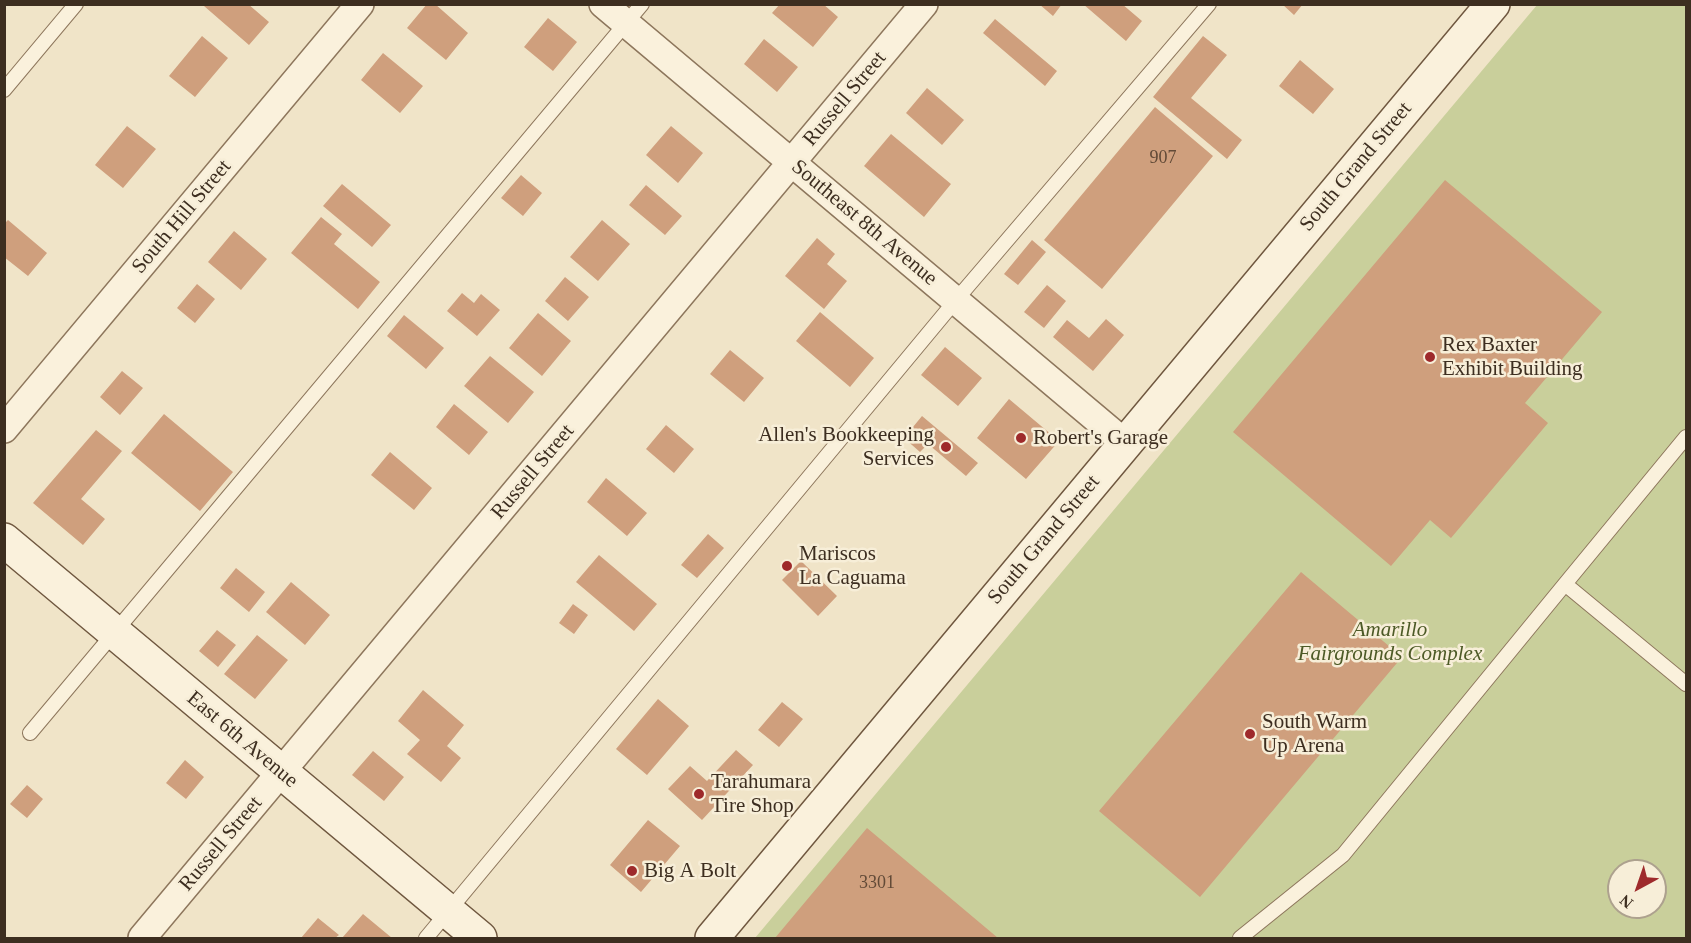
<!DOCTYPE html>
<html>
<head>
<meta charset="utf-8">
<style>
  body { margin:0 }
  #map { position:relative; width:1691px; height:943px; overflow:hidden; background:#f0e4c8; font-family:"Times New Roman",serif }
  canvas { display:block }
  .frame { position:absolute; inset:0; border:6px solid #3d2e20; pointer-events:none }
  .north { position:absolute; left:1607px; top:859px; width:60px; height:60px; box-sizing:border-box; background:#f7eed8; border:2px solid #ada18e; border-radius:50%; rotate:220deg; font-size:16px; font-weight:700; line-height:24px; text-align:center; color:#3d2e20 }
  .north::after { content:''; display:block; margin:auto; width:21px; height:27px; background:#9e2a2b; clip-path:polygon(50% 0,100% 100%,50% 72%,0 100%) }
</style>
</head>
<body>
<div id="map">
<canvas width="1691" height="943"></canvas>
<div class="frame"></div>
<div class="north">N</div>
</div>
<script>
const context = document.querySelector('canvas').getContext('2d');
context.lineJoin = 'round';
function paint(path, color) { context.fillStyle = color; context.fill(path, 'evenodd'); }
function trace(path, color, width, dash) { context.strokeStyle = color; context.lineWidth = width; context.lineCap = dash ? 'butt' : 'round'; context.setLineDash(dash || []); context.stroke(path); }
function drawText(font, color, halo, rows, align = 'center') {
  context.font = font + ' "Times New Roman",serif'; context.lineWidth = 5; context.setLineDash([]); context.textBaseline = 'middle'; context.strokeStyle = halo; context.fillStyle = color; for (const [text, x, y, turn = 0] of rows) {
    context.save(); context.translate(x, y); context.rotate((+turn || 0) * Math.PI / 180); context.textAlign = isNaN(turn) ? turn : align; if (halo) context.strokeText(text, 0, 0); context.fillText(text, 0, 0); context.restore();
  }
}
const green = new Path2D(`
  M1537,5H1686V938H755ZM1619,871H1655V907H1619Z`);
const building = new Path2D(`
  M205,4H248L269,22L249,45L204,6Z
  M427,4H435L468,33L446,60L407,28Z
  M780,4H823L838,17L813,47L772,13Z
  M1039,4H1062L1053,16Z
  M1083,4H1122L1142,21L1126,41Z
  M1282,4H1303L1294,15Z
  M548,18L577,42L553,71L524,47Z
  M995,19L1057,71L1045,86L983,33Z
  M202,36L228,58L195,97L169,76Z
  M1203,36L1227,55L1191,98L1242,140L1227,159L1153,97Z
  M764,39L798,67L777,92L744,64Z
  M383,53L423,86L400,113L361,80Z
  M1300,60L1334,89L1313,114L1279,86Z
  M927,88L964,120L942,145L906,113Z
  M1155,107L1213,156L1102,289L1044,240Z
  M127,126L156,149L123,188L95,165Z
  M671,126L703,153L678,183L646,155Z
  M891,134L951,184L924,217L864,166Z
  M521,175L542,193L523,216L501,198Z
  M1445,180L1602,312L1525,403L1548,423L1451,538L1430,520L1391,566L1233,432Z
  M342,184L391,225L372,247L323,206Z
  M646,185L682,216L665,235L629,205Z
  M321,217L342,234L334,244L380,282L358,309L291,253Z
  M8,220L47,253L28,276L4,257V224Z
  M602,220L630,244L598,281L570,257Z
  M234,231L267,259L241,290L208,262Z
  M817,238L835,254L827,264L847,281L824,309L785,276Z
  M1032,240L1046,252L1018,285L1004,274Z
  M565,277L589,297L568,321L545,301Z
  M197,284L215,299L195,323L177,308Z
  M1047,285L1066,301L1044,328L1024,312Z
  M462,293L474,303L481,294L500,310L477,336L447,311Z
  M820,312L874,358L850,387L796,341Z
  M538,313L571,341L542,376L509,348Z
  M404,315L444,348L426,369L387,336Z
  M1106,319L1124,335L1093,371L1053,337L1067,320L1089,338Z
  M945,347L982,378L958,406L921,375Z
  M730,350L764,378L744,402L710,374Z
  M490,356L534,392L508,423L464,386Z
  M122,371L143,388L120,415L100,397Z
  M1009,399L1059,441L1026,479L977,438Z
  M454,404L488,432L469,455L436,427Z
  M164,414L233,472L200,511L131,453Z
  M922,416L978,463L966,476L928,444L920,452L904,438Z
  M666,425L694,449L674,473L646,449Z
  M96,430L122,451L81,499L105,519L83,545L33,503Z
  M390,452L432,488L414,510L371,475Z
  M606,478L647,513L627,536L587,502Z
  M708,534L724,548L697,578L681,565Z
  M599,555L657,604L634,631L576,582Z
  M801,561L837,596L818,616L782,580Z
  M236,568L265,592L249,612L220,588Z
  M1301,572L1402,657L1200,897L1099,811Z
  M291,582L330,615L305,645L266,612Z
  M573,604L588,615L574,634L559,623Z
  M217,630L236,645L218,667L199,651Z
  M257,635L288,660L255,699L224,674Z
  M423,690L464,725L447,746L461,758L441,782L407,754L420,740L398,721Z
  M658,699L689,726L647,775L616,749Z
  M782,702L803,719L779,747L758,730Z
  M736,750L753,765L702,820L668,789L690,766L707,781Z
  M373,751L404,777L384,801L352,775Z
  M185,760L204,777L186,799L166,783Z
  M27,785L43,799L27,818L10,804Z
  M648,820L680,846L641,892L610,865Z
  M867,828L998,938H775Z
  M363,914L392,938H342Z
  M318,918L339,935L335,938H301Z`);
const lane = new Path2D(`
  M4,90L76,4
  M1565,584L1686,437
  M30,733L642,4
  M426,938L956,300L1209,4
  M1240,938L1343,855L1565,584L1686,684`);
const street = new Path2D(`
  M603,4L1125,443
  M4,429L360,4
  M142,938L924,4`);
const secondary = new Path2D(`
  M4,540L480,938
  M712,938L1493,4`);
const markers = [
  [1430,357,6,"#9e2a2b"],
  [1021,438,6,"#9e2a2b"],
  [946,447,6,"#9e2a2b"],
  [787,566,6,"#9e2a2b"],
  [1250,734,6,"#9e2a2b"],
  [699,794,6,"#9e2a2b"],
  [632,871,6,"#9e2a2b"]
];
const numberNames = [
  ["907",1163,158],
  ["3301",877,883]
];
const streetNames = [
  ["Russell Street",845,99,-50],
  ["South Grand Street",1356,167,-50],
  ["South Hill Street",182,217,-50],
  ["Southeast 8th Avenue",864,223,40],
  ["Russell Street",533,472,-50],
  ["South Grand Street",1044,540,-50],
  ["East 6th Avenue",242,740,40],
  ["Russell Street",221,844,-50]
];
const poiNames = [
  ["Rex Baxter",1442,345],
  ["Exhibit Building",1442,369],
  ["Allen's Bookkeeping",934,435,"right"],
  ["Services",934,459,"right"],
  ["Robert's Garage",1033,438],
  ["Mariscos",799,554],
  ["La Caguama",799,578],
  ["South Warm",1262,722],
  ["Up Arena",1262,746],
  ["Tarahumara",711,782],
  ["Tire Shop",711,806],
  ["Big A Bolt",644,871]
];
const parkNames = [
  ["Amarillo",1390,630],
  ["Fairgrounds Complex",1390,654]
];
paint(green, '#c9cf9b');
paint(building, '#cf9f7d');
trace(lane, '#8d765c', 16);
trace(street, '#8d765c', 30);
trace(secondary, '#6f573f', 36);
trace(lane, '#faf1dc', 14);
trace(street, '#faf1dc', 27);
trace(secondary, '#faf1dc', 33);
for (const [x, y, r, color] of markers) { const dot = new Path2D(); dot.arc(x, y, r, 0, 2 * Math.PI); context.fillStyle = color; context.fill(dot); trace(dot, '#f7eed8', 2); }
drawText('18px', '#624a37', null, numberNames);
drawText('21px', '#3d2e20', '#f7eed8', streetNames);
drawText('21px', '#3d2e20', '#f7eed8', poiNames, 'left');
drawText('italic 21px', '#4d5a26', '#f7eed8', parkNames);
</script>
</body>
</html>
